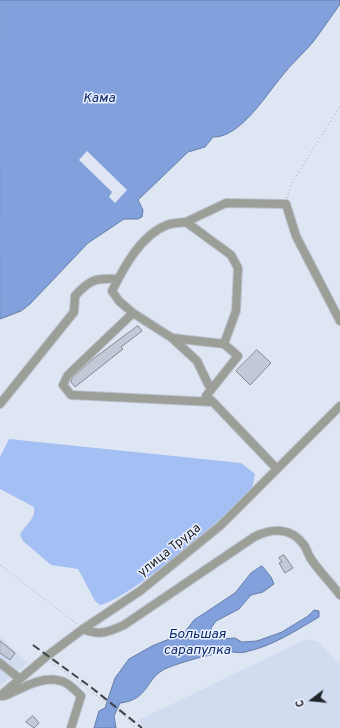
<!DOCTYPE html>
<html>
<head>
<meta charset="utf-8">
<style>
  body { margin:0 }
  #map { position:relative; width:340px; height:728px; overflow:hidden; background:#dfe6f3; font-family:Overpass,sans-serif }
  canvas { display:block }
  .north { position:absolute; left:292px; top:680px; width:40px; height:40px; -webkit-text-stroke:3px #edf3fe; paint-order:stroke; rotate:254deg; font-size:11px; font-weight:700; line-height:16px; text-align:center; color:#22252a }
  .north::after { content:''; display:block; margin:auto; width:14px; height:18px; background:#22252a; clip-path:polygon(50% 0,100% 100%,50% 72%,0 100%) }
</style>
</head>
<body>
<div id="map">
<canvas width="340" height="728"></canvas>
<div class="north">С</div>
</div>
<script>
const context = document.querySelector('canvas').getContext('2d');
context.lineJoin = 'round';
function paint(path, color) { context.fillStyle = color; context.fill(path, 'evenodd'); }
function trace(path, color, width, dash) { context.strokeStyle = color; context.lineWidth = width; context.lineCap = dash ? 'butt' : 'round'; context.setLineDash(dash || []); context.stroke(path); }
function drawText(font, color, halo, rows, align = 'center') {
  context.font = font + ' Overpass,sans-serif'; context.lineWidth = 3; context.setLineDash([]); context.textBaseline = 'middle'; context.strokeStyle = halo; context.fillStyle = color; for (const [text, x, y, turn = 0] of rows) {
    context.save(); context.translate(x, y); context.rotate((+turn || 0) * Math.PI / 180); context.textAlign = isNaN(turn) ? turn : align; if (halo) context.strokeText(text, 0, 0); context.fillText(text, 0, 0); context.restore();
  }
}
const built = new Path2D(`
  M0,637L28,663L0,686Z
  M306,639L319,642L340,665V728H145L137,721Z`);
const green = new Path2D(`
  M9,439L241,463L255,474C254,479 253,487 250,491C231,514 126,601 100,605L95,601L78,569L51,565L23,541L20,535C25,524 36,520 34,507L0,489V457Z`);
const water = new Path2D(`
  M0,0H340V4C331,17 322,30 313,42C303,54 291,64 282,76C266,95 240,138 213,137L205,147L188,152L138,200L143,210L142,217L138,219H124L88,243L30,304L21,311L0,319Z
  M262,566L271,577L274,584L263,592L251,595L239,609L216,621L211,628L212,635L222,639L235,638L242,642L257,641L282,632L308,616L314,610L319,611V617C295,631 273,646 245,652C239,654 233,651 227,652C210,654 182,662 167,668C145,677 150,700 120,703L114,716L116,728H94L99,711L105,708L115,678L129,659L152,646L184,633L194,620L235,593L251,573Z`);
const pier = new Path2D(`
  M87,151L127,190L115,203L109,197L112,192L79,160Z`);
const building = new Path2D(`
  M138,326L142,331L121,347L123,349L75,387L71,382L72,378L93,359Z
  M257,350L271,363L250,385L236,371Z
  M284,555L293,568L285,573L279,563L282,562L279,558Z
  M0,641L15,653L10,660L0,653Z
  M33,716L39,723L34,728L26,722Z`);
const path = new Path2D(`
  M122,196L133,206
  M287,198L292,183L340,106
  M0,565L77,624
  M51,662L126,717L135,728`);
const minor = new Path2D(`
  M186,222L226,203L286,204L296,236L340,321
  M133,313L119,301L112,291C124,267 141,235 167,225C172,223 180,223 186,222L231,255L238,268L236,311L224,344L172,338L133,313L68,375L63,385L71,395L213,402L277,469
  M172,338L197,361L211,390
  M213,402L206,396L238,356L224,344
  M0,404L74,312L75,296C90,279 96,278 118,279
  M83,629C99,636 109,632 124,625L254,537C272,528 291,527 304,545C307,549 308,555 311,559C319,571 331,583 340,595
  M0,663L20,679
  M0,696L47,656L83,629L140,591L221,525L340,406
  M4,696C21,689 42,675 61,681C68,682 76,691 81,696L71,728`);
const rail = new Path2D(`
  M33,645L92,688L142,728`);
const streetNames = [
  ["улица Труда",170,551,-39]
];
const waterNames = [
  ["Кама",99,99],
  ["Большая",197,635],
  ["сарапулка",197,651]
];
paint(built, '#d1dcf0');
paint(green, '#a4bff3');
paint(water, '#82a1dc');
trace(water, '#657ca7', 1);
paint(pier, '#dfe6f3');
paint(building, '#c3cad7');
trace(building, '#818793', 1);
trace(minor, '#bdc3cf', 10);
trace(path, '#9ea3ae', 1, [1, 3]);
trace(minor, '#9c9e98', 8);
trace(rail, '#40444a', 2, [8, 4]);
drawText('13px', '#22252a', '#edf3fe', streetNames);
drawText('italic 14px', '#0c2a6f', '#edf3fe', waterNames);
</script>
</body>
</html>
